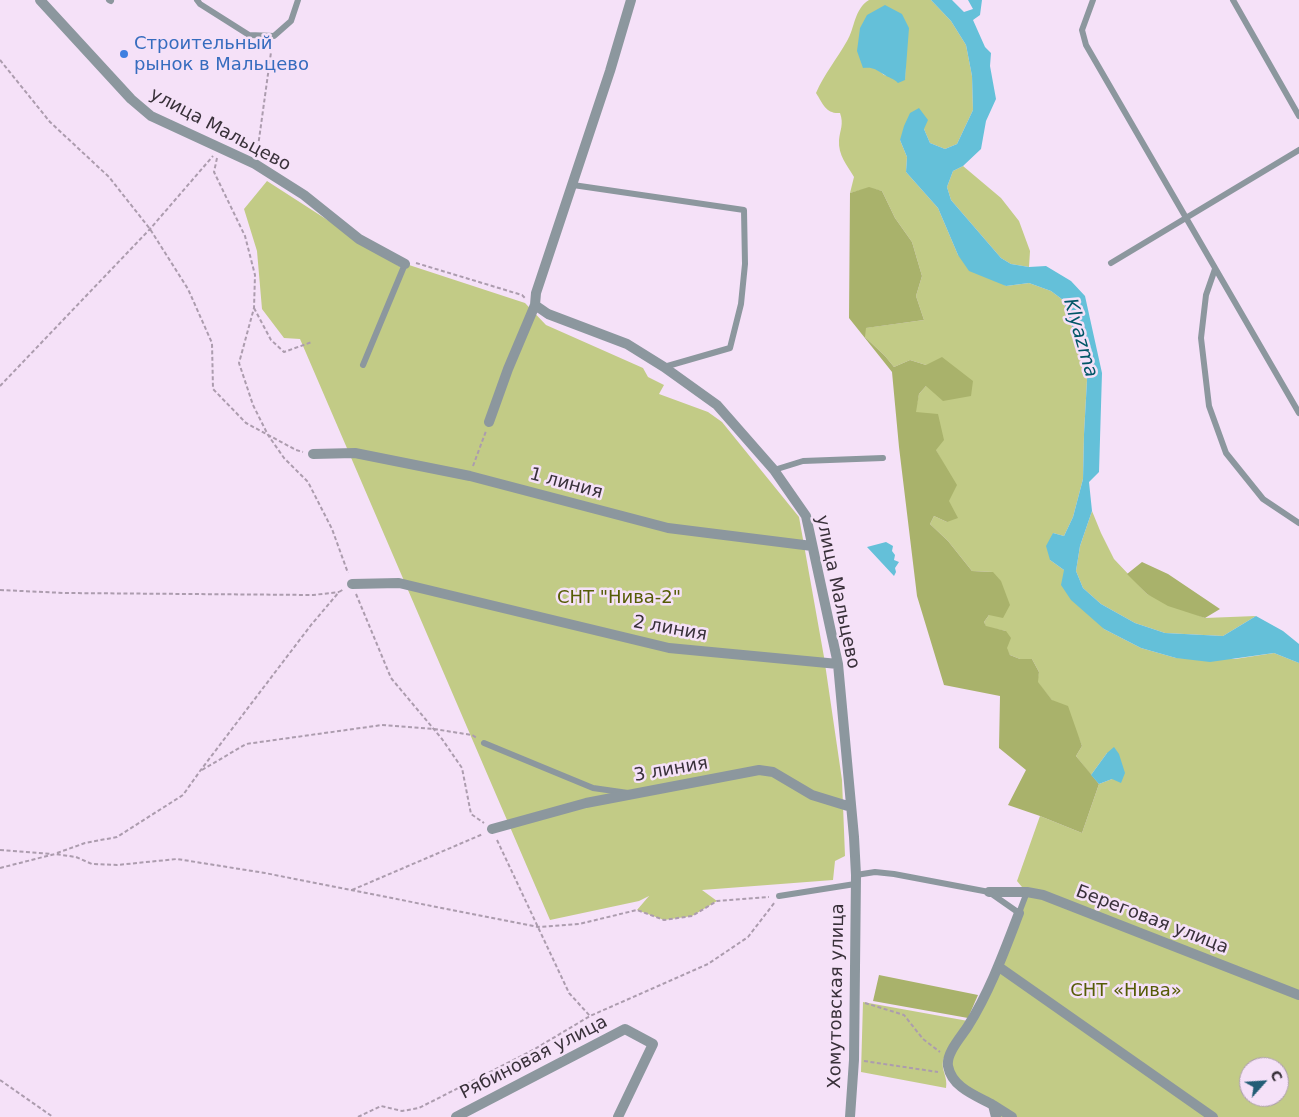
<!DOCTYPE html>
<html>
<head>
<meta charset="utf-8">
<style>
  body { margin:0 }
  #map { position:relative; width:1299px; height:1117px; overflow:hidden; background:#f5e1f8; font-family:"DejaVu Sans",sans-serif }
  canvas { display:block }
  .north { position:absolute; left:1239px; top:1057px; width:50px; height:50px; box-sizing:border-box; background:#f5e1f8; border:1px solid #aa9bac; border-radius:50%; rotate:64deg; font-size:14px; font-weight:700; line-height:20px; text-align:center; color:#39313a }
  .north::after { content:''; display:block; margin:auto; width:18px; height:22px; background:#225d76; clip-path:polygon(50% 0,100% 100%,50% 72%,0 100%) }
</style>
</head>
<body>
<div id="map">
<canvas width="1299" height="1117"></canvas>
<div class="north">С</div>
</div>
<script>
const context = document.querySelector('canvas').getContext('2d');
context.lineJoin = 'round';
function paint(path, color) { context.fillStyle = color; context.fill(path, 'evenodd'); }
function trace(path, color, width, dash) { context.strokeStyle = color; context.lineWidth = width; context.lineCap = dash ? 'butt' : 'round'; context.setLineDash(dash || []); context.stroke(path); }
function drawText(font, color, halo, rows, align = 'center') {
  context.font = font + ' "DejaVu Sans",sans-serif'; context.lineWidth = 5; context.setLineDash([]); context.textBaseline = 'middle'; context.strokeStyle = halo; context.fillStyle = color; for (const [text, x, y, turn = 0] of rows) {
    context.save(); context.translate(x, y); context.rotate((+turn || 0) * Math.PI / 180); context.textAlign = isNaN(turn) ? turn : align; if (halo) context.strokeText(text, 0, 0); context.fillText(text, 0, 0); context.restore();
  }
}
const green = new Path2D(`
  M869,0H931L951,21L966,45L972,76L973,110L957,144L945,149L930,143L924,129L900,140L907,157L906,172L938,208L958,255L1006,286L1029,283L1051,291L1063,300L1085,365L1087,380L1084,434L1083,479L1073,517L1064,536L1053,533L1050,560L1064,570L1104,629L1141,648L1176,658L1235,659L1274,653L1299,663V1117H996L993,1105L960,1087L948,1067L972,1020L1027,893L1017,881L1040,816L1082,833L1099,784L1112,779L1107,753L1091,775L1076,756L1082,746L1074,727L1037,682L1039,672L1032,659H1020L1010,655L1006,648V631L986,627L984,622L989,615L993,572L972,571L948,541L930,524L934,516L947,522L949,501L944,465L915,412L919,394L926,386V365L910,360L894,367L885,356L865,337V328L924,320L916,296L922,276L912,242L895,218L882,191L869,188L850,193L854,177C847,165 838,155 839,140C840,130 844,124 840,113C826,114 823,104 816,93C824,74 837,59 847,41C855,28 854,9 869,0ZM906,52L905,80L884,75L877,69L871,67ZM1249,1067H1279V1097H1249Z
  M963,166L1001,198L1019,221L1030,251L1029,267L1011,264L1001,258L951,200L947,187L953,171Z
  M267,181L405,270L409,265L525,303L546,325L643,368L648,377L664,385L659,394L708,412L722,422L799,517L824,657L842,780L845,856L835,861L833,880L702,890L717,901L692,916L664,920L637,910L649,896L639,901L550,920L300,339L284,338L262,309L257,251L244,209Z
  M1092,511L1101,533L1114,559L1147,594L1205,618L1256,616L1223,636L1165,633L1135,623L1101,604L1083,588L1076,571L1080,546Z
  M863,1002L968,1021C963,1030 945,1053 943,1061C941,1070 948,1077 946,1088L861,1072Z`);
const forest = new Path2D(`
  M869,187L882,191L895,218L912,242L922,276L916,296L924,320L866,328L865,337L885,356L894,367L910,360L926,365L942,357L973,381L971,396L943,401L926,386L919,394L916,412L938,414L944,440L936,450L957,485L949,501L958,518L947,522L934,516L930,524L948,541L972,571L993,572L1001,581L1010,605L1003,618L989,615L984,622L986,626L1006,631L1011,638L1007,648L1010,655L1020,659H1032L1039,672L1038,682L1052,700L1068,706L1082,746L1076,756L1099,784L1082,833L1040,816L1008,805L1026,770L999,748L1000,696L944,685L917,596L899,447L892,372L849,318L850,193Z
  M1142,562L1168,574L1220,609L1205,618L1168,606L1147,594L1127,574Z
  M879,975L978,995L968,1018L873,1001Z`);
const water = new Path2D(`
  M931,0H952L964,12L973,9L968,0H982L980,15L973,20L985,47L991,53L990,66L996,99L986,121L981,149L963,166L953,171L947,187L951,200L1001,258L1011,264L1029,267L1046,266L1071,281L1085,296L1102,373L1099,472L1089,482L1092,511L1080,546L1076,571L1083,588L1101,604L1135,623L1165,633L1223,636L1256,616L1283,631L1299,644V663L1274,653L1210,662L1176,658L1141,648L1104,629L1071,600L1061,585L1064,570L1050,560L1046,546L1053,533L1064,536L1073,517L1083,479L1084,434L1087,380L1085,365L1063,300L1051,291L1029,283L1006,286L969,271L958,255L938,208L906,172L907,157L900,140L904,126L910,113L919,108L928,120L924,129L930,143L945,149L957,144L973,110L972,76L966,45L951,21Z
  M885,5L902,14L909,28L905,80L898,83C893,78 889,78 883,74C875,69 873,67 863,68L857,51L860,28L867,15Z
  M886,542L893,546L892,551L895,555L894,560L899,562L895,568L896,572L894,576L867,547Z
  M1114,747L1119,754L1125,773L1121,783L1112,779L1099,784L1091,775L1107,753Z`);
const path = new Path2D(`
  M0,60L50,122L109,177L150,229L188,289L212,343L213,389L246,423L296,450L303,452
  M257,154L272,45
  M217,158L214,172L245,236L255,275L254,308L239,363L253,405L268,435L284,458L308,482L332,529L348,573
  M416,263L522,295L525,298
  M254,308L271,340L284,352L312,342
  M0,386L150,229L213,156
  M473,466L486,431
  M0,590L65,593L313,595L339,592
  M356,594L391,678L442,739L462,768L471,814L484,823
  M202,770L246,744L382,725L434,729L472,735L477,738
  M497,840L569,993L590,1016
  M0,850L52,854
  M57,853L85,843L117,837L183,795L200,771L311,625L339,592L344,589
  M0,868L55,854L76,857L92,864L117,865L177,859L265,873L538,927L579,924L637,910L664,920L692,916L717,901L769,897
  M352,890L483,834
  M865,1003L904,1015L923,1039L940,1052
  M864,1061L938,1072
  M0,1080L53,1117
  M358,1117L381,1106L402,1111L419,1108L533,1050L590,1016L708,964L748,937L775,902`);
const lane = new Path2D(`
  M109,0L111,1
  M197,0L200,4L249,35L274,36L291,21L298,0
  M1093,0L1082,30L1086,45L1299,413
  M1233,0L1299,116
  M573,185L744,210L745,264L741,304L730,348L664,367
  M1111,263L1299,150
  M1215,269L1206,295L1201,338L1209,406L1226,453L1263,499L1299,523
  M363,365L405,264
  M774,470L803,461L883,458
  M484,743L593,788L628,793
  M856,875L875,872L894,874L989,892L1019,913L1027,892
  M779,896L855,884`);
const street = new Path2D(`
  M40,0L131,99L151,116L255,164L304,195L359,239L405,264
  M535,305L548,314L627,344L664,367L717,405L774,470L806,516L838,664L854,837L856,875L854,1060L850,1117
  M489,422L508,369L535,305L536,293L610,71L631,0
  M313,454L355,453L470,476L668,528L812,546
  M352,584L399,583L669,648L838,664
  M492,829L586,803L759,770L773,772L812,795L851,807
  M989,892H1027L1043,895L1299,995
  M999,967L1213,1117
  M993,1105L1012,1117
  M456,1117L625,1029L653,1044L618,1117
  M996,1117L993,1105C977,1096 952,1088 948,1066C946,1053 961,1037 968,1026C990,991 1004,952 1019,913`);
const markers = [
  [124,54,5,"#3f7fe0"]
];
const shopNames = [
  ["Строительный",134,44],
  ["рынок в Мальцево",134,65]
];
const streetNames = [
  ["улица Мальцево",220,130,28],
  ["1 линия",566,484,15],
  ["улица Мальцево",837,592,78],
  ["2 линия",670,629,10],
  ["3 линия",671,770,-10],
  ["Береговая улица",1152,920,21],
  ["Хомутовская улица",837,996,-89],
  ["Рябиновая улица",534,1058,-27]
];
const parkNames = [
  ["СНТ \"Нива-2\"",619,598],
  ["СНТ «Нива»",1126,991]
];
const waterNames = [
  ["Klyazma",1080,338,74]
];
paint(green, '#c2cb86');
paint(forest, '#a9b26b');
paint(water, '#64c0d9');
trace(path, '#ac9cae', 2, [4, 2.5]);
trace(lane, '#8c979e', 6);
trace(street, '#8c979e', 10);
for (const [x, y, r, color] of markers) { const dot = new Path2D(); dot.arc(x, y, r, 0, 2 * Math.PI); context.fillStyle = color; context.fill(dot); trace(dot, '#f5e1f8', 2); }
drawText('18px', '#366cbe', '#f5e1f8', shopNames, 'left');
drawText('18px', '#39313a', '#f5e1f8', streetNames);
drawText('18px', '#555c06', '#f5e1f8', parkNames);
drawText('italic 19px', '#015667', '#f5e1f8', waterNames);
</script>
</body>
</html>
